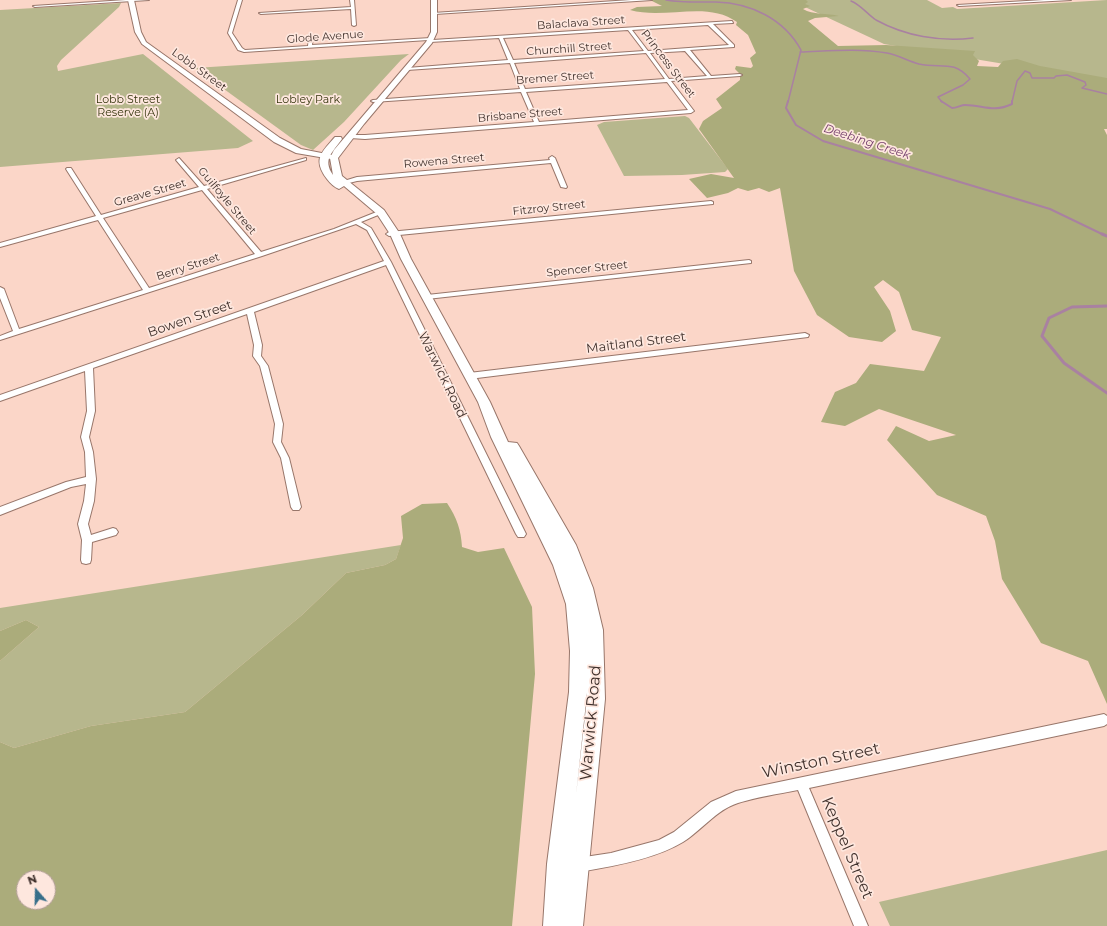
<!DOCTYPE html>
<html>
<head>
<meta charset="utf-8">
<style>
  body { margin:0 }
  #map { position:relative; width:1107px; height:926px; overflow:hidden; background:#fbd6c8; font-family:Montserrat,sans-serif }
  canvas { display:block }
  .north { position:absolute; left:16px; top:870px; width:40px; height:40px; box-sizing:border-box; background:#fee7de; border:1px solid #b29e97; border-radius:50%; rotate:340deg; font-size:11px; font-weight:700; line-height:16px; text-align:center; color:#40312c }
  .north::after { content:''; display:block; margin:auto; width:14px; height:18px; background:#386f8a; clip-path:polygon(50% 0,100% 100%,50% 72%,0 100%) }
</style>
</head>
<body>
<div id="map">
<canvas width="1107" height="926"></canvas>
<div class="north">N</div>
</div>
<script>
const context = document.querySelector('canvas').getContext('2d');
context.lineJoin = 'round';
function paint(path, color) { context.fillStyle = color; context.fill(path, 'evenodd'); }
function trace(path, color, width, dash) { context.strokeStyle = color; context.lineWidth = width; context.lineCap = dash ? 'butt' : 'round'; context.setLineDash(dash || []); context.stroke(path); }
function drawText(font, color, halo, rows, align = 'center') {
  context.font = font + ' Montserrat,sans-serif'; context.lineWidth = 3.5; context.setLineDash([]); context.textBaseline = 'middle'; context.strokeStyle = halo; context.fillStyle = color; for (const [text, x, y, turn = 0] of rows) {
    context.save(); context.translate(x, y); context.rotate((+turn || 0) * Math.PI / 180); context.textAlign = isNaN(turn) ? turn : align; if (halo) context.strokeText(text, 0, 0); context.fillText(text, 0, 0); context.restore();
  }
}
const green = new Path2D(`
  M790,0H927L942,8L953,7L957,9L1107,0V81L884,44Z
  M121,3L119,7L61,60L57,66L58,71L143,54L253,141L238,148L0,167V10Z
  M409,54L401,60L344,122L313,150L301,145L195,68Z
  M685,116L689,118L728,169L725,172L682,175L624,176L597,125L604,122Z
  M401,545L396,559L385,565L346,573L302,615L185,712L91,726L14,748L0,742V661L39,627L26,620L0,631V608Z
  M1107,850V926H890L879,902Z`);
const forest = new Path2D(`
  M650,0H806L808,2L805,4L810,6L803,9C813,15 827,13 839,16L815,18L808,21L838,46L886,45L975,51L973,55L979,61L977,66L998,67L1003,61L1017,59L1040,66L1107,78V129H1104L1107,135V704L1088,661L1041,643L1002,579L995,541L986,516L937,495L887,440L896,426L929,441L956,435L879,409L845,426L821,422L835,392L856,383L870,364L924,371L941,337L912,330L899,292L883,280L874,287L890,311L896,331L882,342L849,337L817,315L794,271L780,188L769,192L759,188L748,191L738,188L728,193L707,198L689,179L711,174L734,178L699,129L703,121L722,108L716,99L740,80V74L735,69L736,66L751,68L753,66L750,58L756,53L748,35L736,25L737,22C707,0 665,20 630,10L637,7L662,6Z
  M447,503C457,518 461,530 462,547L478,552L504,548L532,607L535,674L512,926H0V742L14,748L91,726L185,712L302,615L346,573L385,565L396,559L403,538L401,516L422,504ZM24,878H48V902H24Z
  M26,620L39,627L0,661V631Z`);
const streamFar2 = new Path2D(`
  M666,0C683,3 699,2 716,2C751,3 784,19 801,50L788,102
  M851,1C861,5 867,14 876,20C905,36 940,42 973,38
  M800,52C829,51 858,48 887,53C898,55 908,61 919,64C941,69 953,59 970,79L963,85L938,97L942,102
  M1012,102L1017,81L1025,71L1030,73L1032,78H1054L1056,76L1067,75L1085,82L1086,85L1082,88L1107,94`);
const streamFar1 = new Path2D(`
  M788,101L786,108L796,125L823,141L1050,209L1104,235
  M941,101L952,108C957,108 961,105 965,105C983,105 993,113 1012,104V101`);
const stream = new Path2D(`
  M1102,234L1107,236
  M1107,306L1072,307L1049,318L1042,336L1064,363L1107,393`);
const street = new Path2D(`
  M126,0H149L35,7L33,6Z
  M238,0H242L232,33L242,48L245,50L308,46L309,36L311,35L313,36L312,45L431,38L433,40L732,21L733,23L713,24L734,45V47L690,50L711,76L740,74L742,75L740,76L671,81L694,111L691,113L365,139L350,138L348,137V135H365L534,122L521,92L373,102L371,101L373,100L520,89L510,63L407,70L405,69L407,68L508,60L499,38L430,42L428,40L244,52L238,50L228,33ZM708,25L729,45L648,51L632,30ZM628,30L644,51L513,60L503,38ZM685,51L707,76L669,79L650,53ZM646,53L665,79L525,89L514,63ZM667,82L688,110L539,122L526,92Z
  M350,0H354L356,25L354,26L352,25L351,9L261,14L259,13L351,7Z
  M631,0H652L435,14L433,13Z
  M1044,0H1071L959,6L957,5Z
  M552,156L555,158L567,187L566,188L561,187L551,163L357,181L337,186L334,184L357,177L550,160L549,158Z
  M179,158L204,186L306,158V160L207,189L261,252L334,229L379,211H383V213L361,222L371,228L391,262L526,534L524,537H518L516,534L386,265L254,312L262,345L261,356L268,366L283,424L281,442L289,458L301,507L299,510H293L291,507L281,458L273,442L275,424L260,366L253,356L254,345L247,314L93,368L95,411L89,437L93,452L96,479L94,501L88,524L91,535L113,528L116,529L118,532L116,535L92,542L91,560L90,563L86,564L82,563L81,560L82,540L78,524L84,501L86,484L71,487L0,515V507L66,482L86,477L85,452L81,437L87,411L85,371L0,401V395L384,261L367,230L356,224L262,256L0,340V336L13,331L0,298V287L4,289L19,329L143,290L98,220L0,247V243L96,216L66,169L67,168H71L101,215L199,187L176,160ZM202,190L255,254L149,288L103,218Z
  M711,201L713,202V204L389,236L386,234L389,232Z
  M749,260L751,261V263L427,299L423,297L427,295Z
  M805,333L809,335L808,337L469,379L465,376L469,373Z
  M1104,714L1107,716V724L1104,726L809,788L868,926H854L798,790C778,794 757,797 738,803C716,810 702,830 683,842C655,859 611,867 578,872L573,870L571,865L573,860L578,858L611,853L659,840L674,832L711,802L736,791Z`);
const secondary = new Path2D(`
  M128,0H134L141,32L146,42L280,138L301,149L337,156V160L296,153L274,142L142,44L135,32Z`);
const primary = new Path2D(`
  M431,0H437V32L432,43L364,124L338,158L342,176L384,210L400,234L411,259L490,402L508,442L517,443L519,446L576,545L593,588L603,630L605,699L583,926H543L547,864L569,692L570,651L566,604L553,565L491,437L478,402L401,259L390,234L377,214L344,186L339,189C334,187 330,183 327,179C312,159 322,152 335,137H341L342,139C333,152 322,159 333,175L330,158L334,150L426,42L431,32ZM587,693V699L576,795Z`);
const farStreetnames = [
  ["Balaclava Street",581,23,-4],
  ["Glode Avenue",325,37,-4],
  ["Churchill Street",569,49,-4],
  ["Princess Street",668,64,53],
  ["Lobb Street",199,70,36],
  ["Bremer Street",555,78,-4],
  ["Brisbane Street",520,115,-5],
  ["Rowena Street",444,161,-5],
  ["Greave Street",150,193,-16],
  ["Guilfoyle Street",227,201,50],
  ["Fitzroy Street",549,208,-6],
  ["Berry Street",188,267,-18],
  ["Spencer Street",587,269,-6]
];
const farParknames = [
  ["Lobb Street",128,100],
  ["Reserve (A)",128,113],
  ["Lobley Park",308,100]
];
const farWaternames = [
  ["Deebing Creek",867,142,18]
];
const streetNames = [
  ["Bowen Street",190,319,-19],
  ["Maitland Street",636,343,-7],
  ["Warwick Road",442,375,64]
];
const nearStreetnames = [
  ["Warwick Road",591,723,-85],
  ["Winston Street",821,761,-12],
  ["Keppel Street",847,848,67]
];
paint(green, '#b7b78d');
paint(forest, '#abac7b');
trace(streamFar2, '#a981a1', 1.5);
trace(streamFar1, '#a981a1', 2);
trace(stream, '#a981a1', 3);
trace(street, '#98766a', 2);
trace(secondary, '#98766a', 2);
trace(primary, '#98766a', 2);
paint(street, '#fff');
paint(secondary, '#fff');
paint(primary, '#fff');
drawText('11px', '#40312c', '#fee7de', farStreetnames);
drawText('11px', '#36360e', '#fee7de', farParknames);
drawText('italic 12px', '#76416e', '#fee7de', farWaternames);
drawText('13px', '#40312c', '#fee7de', streetNames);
drawText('16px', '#40312c', '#fee7de', nearStreetnames);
</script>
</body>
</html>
